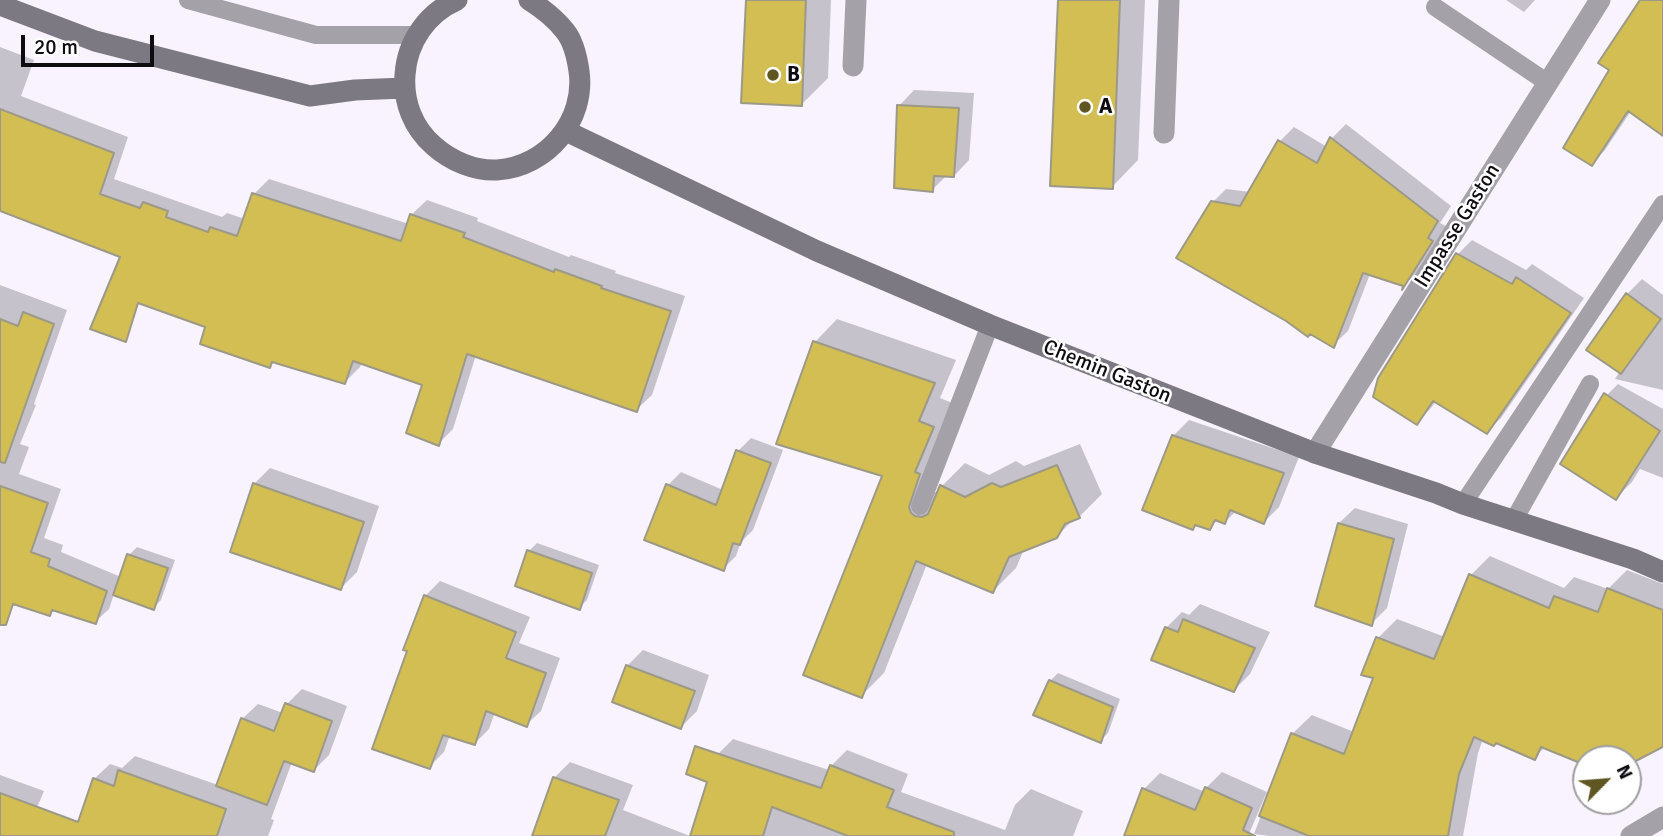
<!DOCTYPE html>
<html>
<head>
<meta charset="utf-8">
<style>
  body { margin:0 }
  #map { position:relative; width:1663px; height:836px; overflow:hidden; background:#f8f3fe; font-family:Signika,sans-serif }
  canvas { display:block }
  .north { position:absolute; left:1572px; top:745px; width:70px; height:70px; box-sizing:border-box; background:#fff; border:2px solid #9f9ea0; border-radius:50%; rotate:65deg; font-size:19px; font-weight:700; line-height:28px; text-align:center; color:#0e0c11 }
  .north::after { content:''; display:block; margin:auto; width:24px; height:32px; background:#605623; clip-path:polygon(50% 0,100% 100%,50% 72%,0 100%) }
  .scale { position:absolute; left:21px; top:35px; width:133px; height:32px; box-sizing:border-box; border:4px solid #0e0c11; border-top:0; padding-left:9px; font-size:21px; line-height:24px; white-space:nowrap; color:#0e0c11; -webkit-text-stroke:5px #fff; paint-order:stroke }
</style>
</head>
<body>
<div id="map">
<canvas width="1663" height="836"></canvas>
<div class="north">N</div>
<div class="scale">20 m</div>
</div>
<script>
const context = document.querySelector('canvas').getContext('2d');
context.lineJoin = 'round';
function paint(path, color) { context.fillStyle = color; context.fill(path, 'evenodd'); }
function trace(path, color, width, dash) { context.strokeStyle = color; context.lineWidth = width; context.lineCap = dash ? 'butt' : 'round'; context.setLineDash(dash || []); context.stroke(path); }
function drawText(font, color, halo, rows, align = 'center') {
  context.font = font + ' Signika,sans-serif'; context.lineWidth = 5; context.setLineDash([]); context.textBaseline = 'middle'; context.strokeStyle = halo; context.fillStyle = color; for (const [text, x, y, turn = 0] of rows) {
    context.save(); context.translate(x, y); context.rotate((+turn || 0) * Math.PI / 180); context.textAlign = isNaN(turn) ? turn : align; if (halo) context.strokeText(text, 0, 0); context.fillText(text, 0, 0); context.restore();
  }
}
const shadow = new Path2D(`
  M747,0H831L828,78L801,105Z
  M1059,0H1145L1138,160L1112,187Z
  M1506,0H1535L1524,12Z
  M1642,0H1663V113L1631,111L1605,150L1592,163L1611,69Z
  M0,47L34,60L21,96L128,137L114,179L222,217L227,213L245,219L254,194L269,179L409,224L411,215L427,200L478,218L477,221L569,257L571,255L616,271L615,273L685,296L652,395L636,410L476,355L453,429L438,444L424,384L362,362L360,367L345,382L274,361L269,366L208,326L205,282L0,196Z
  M914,90L974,93L969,160L954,176L947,175L932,190L899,106Z
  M1346,124L1451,206L1440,223L1446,226L1416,273L1404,285L1370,274L1348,331L1333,345L1211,204L1226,189L1250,192L1280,141L1294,127L1327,147L1332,138Z
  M1472,240L1526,270L1532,264L1584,298L1501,418L1486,432L1436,401L1431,408L1417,423L1457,255Z
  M1642,279L1663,295V390L1615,379L1620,371L1589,349L1627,294Z
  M0,285L67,310L34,404L36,405L20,444L29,447L19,474L61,489L44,538L63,545L61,552L121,577L129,555L137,547L175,560L161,600L153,608L114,594L109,609L95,622L54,609L49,614L0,598Z
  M837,319L956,360L940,398L955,404L933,490L938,494L942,486L965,463L989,475L1016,461L1024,466L1080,444L1102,494L1079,517L1074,519L1056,537L1024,549L1016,568L993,591L927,564L884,673L861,696L884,475L815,342Z
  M1618,384L1663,409V478L1640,469L1632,482L1616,498L1602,400Z
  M1189,420L1299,457L1279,507L1264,522L1236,511L1225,522L1218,519L1209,528L1197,524L1192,528L1173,436Z
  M751,438L783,450L753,530L741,542L736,556L723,569L668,485L681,472L723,490L738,451Z
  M270,468L379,506L357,572L341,588L254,484Z
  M1355,508L1408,524L1387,608L1371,624L1339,523Z
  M537,543L599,565L587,600L579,608L529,551Z
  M1490,556L1564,588L1574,577L1608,589L1627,570L1663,584V745L1628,763V759H1586V763L1545,747L1534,758L1496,741L1483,739L1478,753L1463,836H1270L1254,834L1292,734L1312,715L1354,732L1375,677L1378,638L1397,619L1445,637L1471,575Z
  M440,581L530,617L519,643L560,658L541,711L526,725L495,712L489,729L475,743L450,735L444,752L429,767L409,650L425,596Z
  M1200,604L1270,632L1250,674L1234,690L1166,628L1182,612L1189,615Z
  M643,650L709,675L697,711L681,727L627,666Z
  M1058,673L1120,699L1108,733L1100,741L1050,681Z
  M302,689L347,706L329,755L314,770L292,762L271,819L274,820L268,836H75L94,779L110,764L122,768L135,756L218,785L242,719L258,704L283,713L287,704Z
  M733,739L829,770L831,766L847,750L908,774L901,792L1005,830L1015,805L1031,789L1083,811L1073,836H691L718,754Z
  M570,762L633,785L623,810L690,836H534L554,778Z
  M1222,772L1267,792L1248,836H1126L1144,789L1160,773L1205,792L1206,788Z
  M0,775L44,791L25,836H0Z`);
const building = new Path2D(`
  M746,0H806L802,106L741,103Z
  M1058,0H1120L1113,189L1050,186Z
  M1640,0H1663V136L1628,111L1592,166L1563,148L1609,70L1598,63Z
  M897,105L959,108L954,177L934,176L933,192L894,188Z
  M0,109L114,153L100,194L140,208L143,202L168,211L166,217L208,232L210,227L237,236L252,193L401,241L410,214L465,233L463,237L554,272L555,269L602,286L601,288L671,311L637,412L467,354L439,446L406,433L422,385L353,361L345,384L272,362L270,368L200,344L205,327L138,303L126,342L90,329L120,257L0,211Z
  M1330,137L1438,221L1428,238L1433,241L1402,290L1403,286L1363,273L1334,348L1310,334L1308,337L1286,321L1176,258L1211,201L1240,206L1278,140L1317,163Z
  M1456,253L1512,284L1516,277L1571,313L1487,434L1433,401L1417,425L1373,397L1378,378Z
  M1626,293L1661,319L1621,374L1586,350Z
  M23,312L54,324L5,463L0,462V319L18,326Z
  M813,341L935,383L919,421L934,427L915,472L920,474L909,507L911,513L915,516L922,517L928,514L940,485L965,497L992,483L1001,487L1057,465L1080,518L1065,524L1057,538L1009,557L993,593L916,561L862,698L803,675L882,476L776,444Z
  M1604,393L1660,431L1616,500L1560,464Z
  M1172,435L1284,473L1264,524L1230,510L1225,524L1215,520L1210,530L1195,525L1193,530L1142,510Z
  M736,450L771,463L740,545L733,543L724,571L644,540L666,484L716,505Z
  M253,483L364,522L341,590L230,552Z
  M0,486L48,503L31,552L50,559L48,566L107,591L96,624L52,610L50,616L13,604L6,625H0Z
  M1338,523L1394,539L1372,626L1315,606Z
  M527,550L592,573L580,610L515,586Z
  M127,554L168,568L154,610L113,595Z
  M1469,574L1549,608L1554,596L1598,612L1607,588L1663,610V747L1628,765V759H1586V767L1585,765L1541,747L1535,760L1496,743L1494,746L1474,737L1459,774L1448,836H1309L1259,816L1291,733L1344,754L1373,678L1361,675L1376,637L1434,659Z
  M424,595L516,632L506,658L546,673L527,727L486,711L475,745L443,735L430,769L372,749L407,651L403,650Z
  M1183,619L1255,648L1234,692L1151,660L1165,627L1178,632Z
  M626,665L695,691L681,729L612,702Z
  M1049,680L1113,707L1101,743L1033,715Z
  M285,703L332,721L314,772L284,761L267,805L216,786L241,718L274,731Z
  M695,746L821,788L830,765L894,790L887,807L954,832V836H848L772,807L763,836H690L707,782L686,774Z
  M118,770L226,809L217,836H0V793L78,822L93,778L114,786Z
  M553,777L619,800L605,836H532Z
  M1205,787L1252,808L1243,830L1255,836H1124L1142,788L1195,810Z`);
const lane = new Path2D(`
  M188,0L316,35H416
  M1435,7L1548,83
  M1463,504L1663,204
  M920,506L990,325
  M1514,520L1590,384`);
const street = new Path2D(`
  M853,66L856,0
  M1164,133L1169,0
  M1315,453L1600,0
  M1631,836L1663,817`);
const secondary = new Path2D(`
  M457,0C427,13 407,42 405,75C403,102 413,128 434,146C451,161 474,171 497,170C547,167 586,120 579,71C577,57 574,42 565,31C555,18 543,9 529,0
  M0,5L95,41L310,96L355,90L404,88
  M566,131L817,251L990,325L1315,453L1436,493L1463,504L1633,559L1663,572`);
const markers = [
  [773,75,7,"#605623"],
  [1085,107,7,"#605623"]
];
const poiNames = [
  ["B",787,75],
  ["A",1099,107]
];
const streetNames = [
  ["Impasse Gaston",1458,226,-58],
  ["Chemin Gaston",1107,372,22]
];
paint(shadow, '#0003');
paint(building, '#d2be53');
trace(building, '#9c9988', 2);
trace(lane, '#a4a1a8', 18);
trace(street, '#a4a1a8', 21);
trace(secondary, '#7d7983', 21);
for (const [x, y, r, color] of markers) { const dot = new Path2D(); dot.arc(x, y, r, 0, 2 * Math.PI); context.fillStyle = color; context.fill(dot); trace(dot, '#fff', 2.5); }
drawText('bold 21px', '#0e0c11', '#fff', poiNames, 'left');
drawText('21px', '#0e0c11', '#fff', streetNames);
</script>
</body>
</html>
